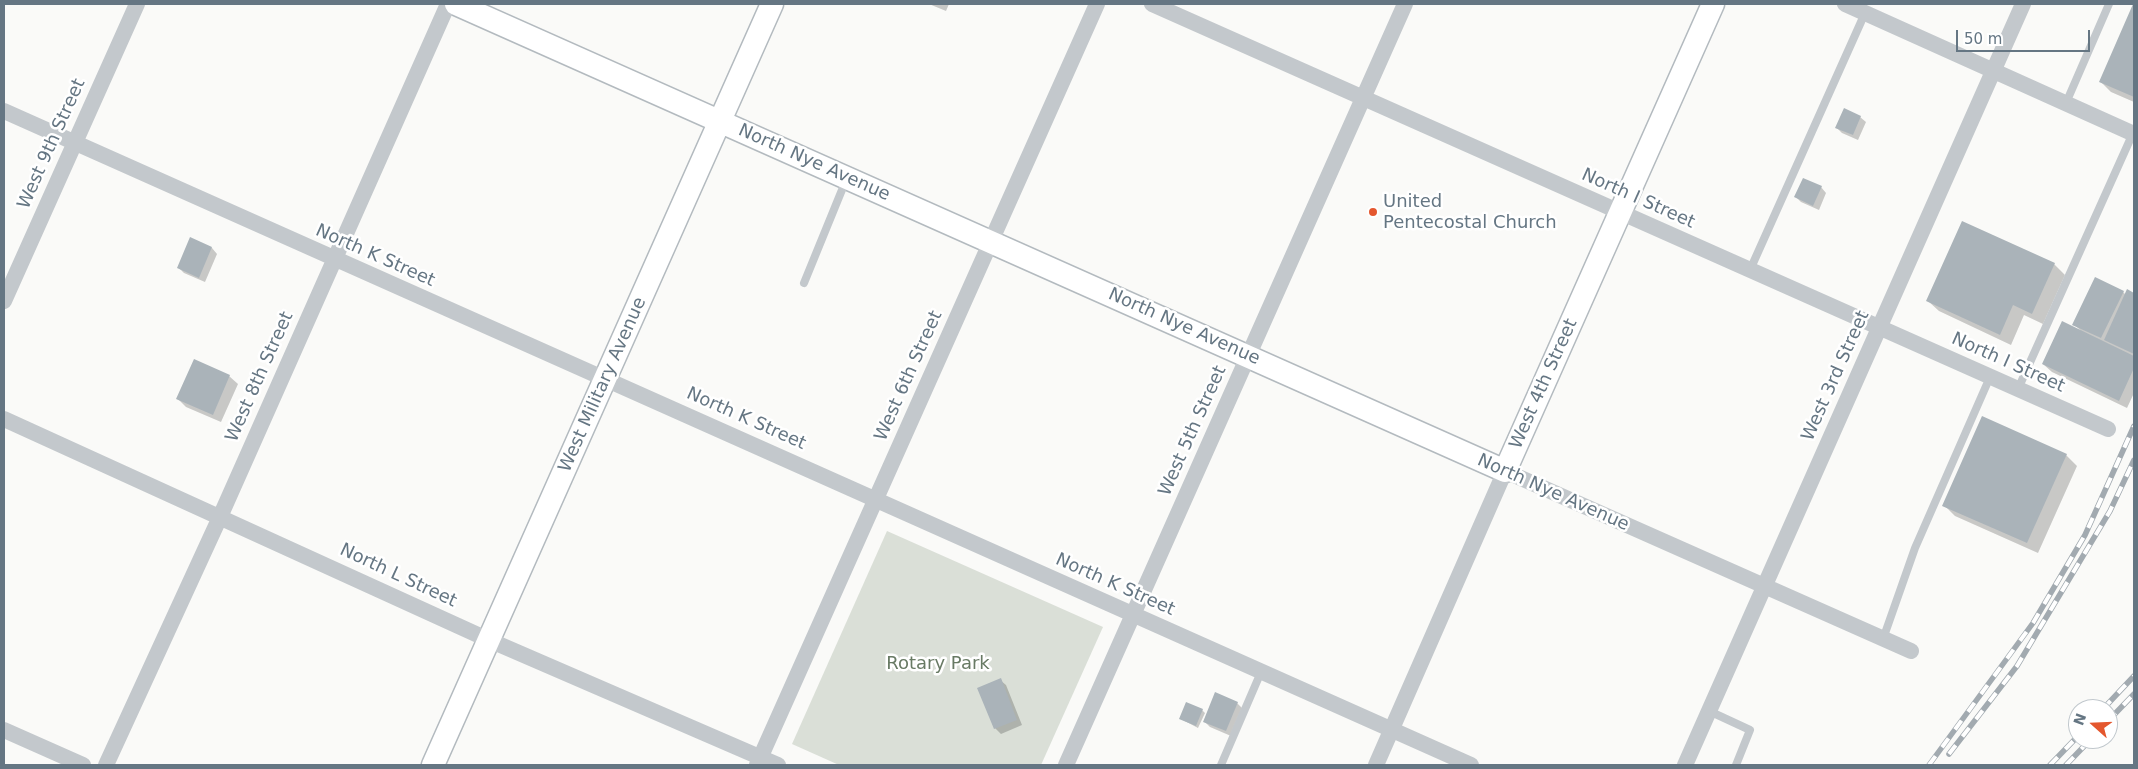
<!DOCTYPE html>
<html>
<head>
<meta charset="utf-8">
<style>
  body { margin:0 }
  #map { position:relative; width:2138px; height:769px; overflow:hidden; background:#fafaf8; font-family:"DejaVu Sans",sans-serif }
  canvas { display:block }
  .frame { position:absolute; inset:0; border:5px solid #657683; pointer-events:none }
  .north { position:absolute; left:2068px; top:699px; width:50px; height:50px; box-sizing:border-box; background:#fff; border:1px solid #c1c8cd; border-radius:50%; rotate:290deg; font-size:14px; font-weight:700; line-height:20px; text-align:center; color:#657683 }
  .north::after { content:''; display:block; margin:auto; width:18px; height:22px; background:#e4572e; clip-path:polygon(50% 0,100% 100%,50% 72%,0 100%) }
  .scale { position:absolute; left:1956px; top:30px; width:134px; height:22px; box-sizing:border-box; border:2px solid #657683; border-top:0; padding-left:6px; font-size:15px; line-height:18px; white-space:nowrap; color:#657683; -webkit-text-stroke:4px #fff; paint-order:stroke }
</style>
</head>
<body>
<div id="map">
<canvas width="2138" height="769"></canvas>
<div class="frame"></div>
<div class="north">N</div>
<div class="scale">50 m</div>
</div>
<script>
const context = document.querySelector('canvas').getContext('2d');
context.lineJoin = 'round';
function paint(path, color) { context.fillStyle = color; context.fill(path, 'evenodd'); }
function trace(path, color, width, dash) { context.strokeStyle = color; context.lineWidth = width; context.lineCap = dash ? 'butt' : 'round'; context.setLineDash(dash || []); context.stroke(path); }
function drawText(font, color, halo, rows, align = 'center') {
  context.font = font + ' "DejaVu Sans",sans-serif'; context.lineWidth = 5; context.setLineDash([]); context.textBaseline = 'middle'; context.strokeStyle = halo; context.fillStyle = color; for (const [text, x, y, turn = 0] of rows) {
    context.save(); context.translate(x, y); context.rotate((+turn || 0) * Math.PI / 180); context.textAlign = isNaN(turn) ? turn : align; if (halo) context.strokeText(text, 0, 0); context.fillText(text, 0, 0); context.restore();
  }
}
const green = new Path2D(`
  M887,531L1103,627L1041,765H839L792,744Z`);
const shadow = new Path2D(`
  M929,4H949L946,11Z
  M2134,5V102L2111,92L2100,81Z
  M1860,117L1866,122L1858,140L1842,133L1837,128Z
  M1821,187L1826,193L1819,210L1801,202L1796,197Z
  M191,239L212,248L217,254L205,282L184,273L178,267Z
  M2054,264L2065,275L2043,324L2024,315L2011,345L1939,311L1928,301Z
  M2128,291L2134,294V393L2127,408L2052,372L2043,364L2081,331L2074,324L2123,292L2126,295Z
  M229,376L238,384L221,422L186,407L178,399Z
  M2066,455L2077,466L2038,553L1955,516L1944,505Z
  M1000,680L1006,685L1022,725L1001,734L995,728Z
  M1237,703L1243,709L1231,736L1210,727L1204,721Z
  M1202,710L1205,713L1198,728L1181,719Z`);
const building = new Path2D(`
  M2133,4H2134V97L2099,82Z
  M1844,108L1861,116L1853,135L1835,128Z
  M1803,178L1822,186L1813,206L1794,197Z
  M1962,221L2055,263L2032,314L2013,305L2000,335L1926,301Z
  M190,237L212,247L199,278L177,268Z
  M2095,277L2124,291L2101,338L2072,325Z
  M2127,289L2134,293V354L2104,340Z
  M2062,321L2134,356V368L2119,401L2042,364Z
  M194,359L230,375L213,415L176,399Z
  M1982,416L2067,454L2027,543L1942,506Z
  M1001,678L1017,720L994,729L977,688Z
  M1215,692L1238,702L1226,731L1203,722Z
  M1186,702L1203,709L1196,726L1179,719Z`);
const lane = new Path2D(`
  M2066,103L2109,4
  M1750,270L1865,13
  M804,283L846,180
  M2018,389L2133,133
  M1883,639L1915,548L1990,377
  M1709,711L1750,730L1736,765
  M1221,765L1261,672`);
const street = new Path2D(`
  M1152,4L2108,429
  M1845,4L2134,134
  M4,111L1471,765
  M4,301L137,4
  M4,419L489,640L778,765
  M4,730L83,765
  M106,765L220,517L448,4
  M757,765L1097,4
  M1066,765L1405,4
  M1376,765L1505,471L1911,651
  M1685,765L2023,4`);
const secondary = new Path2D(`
  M456,4L1505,471L1713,4
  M433,765L772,4`);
const rail = new Path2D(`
  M2103,709L2134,676
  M2108,721L2134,694
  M1949,754L2017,666L2110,511L2134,460
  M1929,765L2033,623L2085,535L2134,426
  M2050,765L2078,736
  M2066,765L2091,739`);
const markers = [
  [1373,212,5,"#e4572e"]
];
const streetNames = [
  ["West 9th Street",52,144,-66],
  ["North Nye Avenue",814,163,24],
  ["North I Street",1638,199,24],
  ["North K Street",375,256,24],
  ["North Nye Avenue",1184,327,24],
  ["North I Street",2008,363,24],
  ["West 6th Street",909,376,-66],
  ["West 3rd Street",1836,376,-66],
  ["West 8th Street",260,377,-66],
  ["West 4th Street",1544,384,-66],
  ["West Military Avenue",603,385,-66],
  ["North K Street",746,419,24],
  ["West 5th Street",1193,431,-66],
  ["North Nye Avenue",1553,493,24],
  ["North L Street",398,576,25],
  ["North K Street",1115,585,24]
];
const poiNames = [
  ["United",1383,202],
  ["Pentecostal Church",1383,223]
];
const parkNames = [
  ["Rotary Park",938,664]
];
paint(green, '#dadfd7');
paint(shadow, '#0003');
paint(building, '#aab3b9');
trace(secondary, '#b3babf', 25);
trace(lane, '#c3c8cc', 8);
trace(street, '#c3c8cc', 16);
trace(secondary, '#fff', 22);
trace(rail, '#a2aab0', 5.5);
trace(rail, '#fff', 4, [11]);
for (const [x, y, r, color] of markers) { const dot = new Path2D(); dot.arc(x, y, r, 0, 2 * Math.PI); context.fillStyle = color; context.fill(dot); trace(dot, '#fff', 2); }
drawText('18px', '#657683', '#fff', streetNames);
drawText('18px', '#657683', '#fff', poiNames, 'left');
drawText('18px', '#687a64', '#fff', parkNames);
</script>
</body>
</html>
